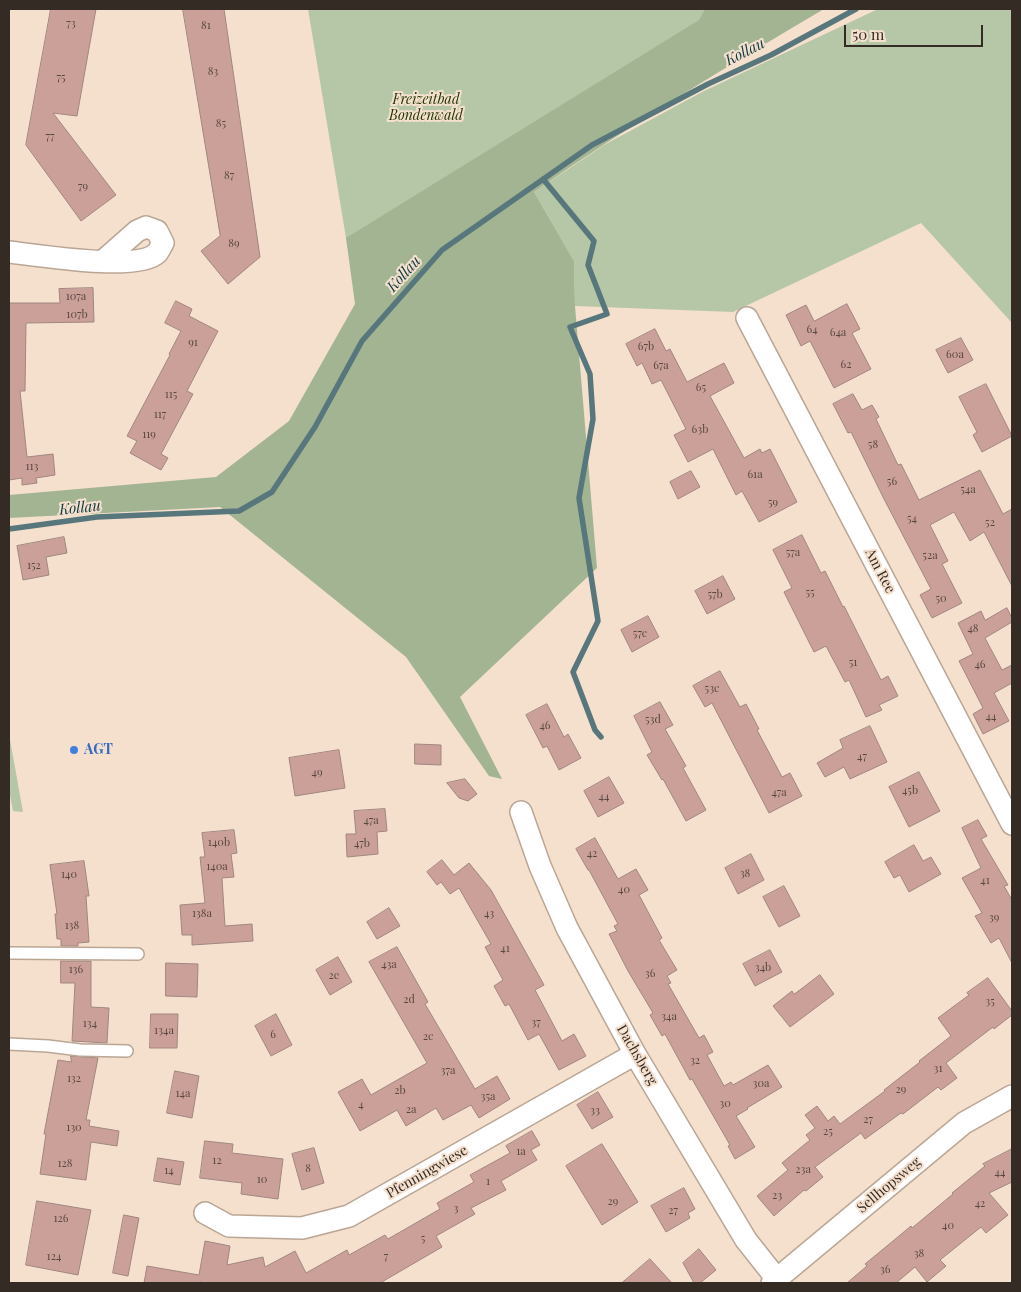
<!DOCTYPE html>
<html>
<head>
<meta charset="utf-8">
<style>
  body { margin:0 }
  #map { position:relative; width:1021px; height:1292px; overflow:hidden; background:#f5e0ce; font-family:"Playfair Display",serif }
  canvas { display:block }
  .frame { position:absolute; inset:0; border:10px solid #332b24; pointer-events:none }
  .scale { position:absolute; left:844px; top:25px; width:139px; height:22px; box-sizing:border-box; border:2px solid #332b24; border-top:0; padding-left:6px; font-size:15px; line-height:18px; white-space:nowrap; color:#332b24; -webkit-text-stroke:4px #f5e0ce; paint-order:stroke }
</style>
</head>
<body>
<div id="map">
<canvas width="1021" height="1292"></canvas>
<div class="frame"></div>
<div class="scale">50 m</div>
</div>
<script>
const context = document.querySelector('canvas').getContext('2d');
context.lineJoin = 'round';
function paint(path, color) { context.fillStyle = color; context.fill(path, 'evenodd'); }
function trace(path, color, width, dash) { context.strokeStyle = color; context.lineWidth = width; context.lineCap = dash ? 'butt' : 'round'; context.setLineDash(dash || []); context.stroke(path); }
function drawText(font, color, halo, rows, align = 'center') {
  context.font = font + ' "Playfair Display",serif'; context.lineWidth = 4; context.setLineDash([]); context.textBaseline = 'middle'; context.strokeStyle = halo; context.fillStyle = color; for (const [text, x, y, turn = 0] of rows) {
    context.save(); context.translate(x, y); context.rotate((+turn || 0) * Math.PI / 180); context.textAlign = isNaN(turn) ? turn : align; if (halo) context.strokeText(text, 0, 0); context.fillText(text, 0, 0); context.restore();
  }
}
const green = new Path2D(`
  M308,9H754L359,296L346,238Z
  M878,9H1012V323L921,223L733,312L575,306L574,261L534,192L604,145L704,91Z
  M9,734L23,812L13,811L9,790Z`);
const forest = new Path2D(`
  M705,9H824C726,67 628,126 534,192L574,261L575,306L597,568L460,697L502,779L489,776L406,657L220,507L9,518V495L216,477L289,421L355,304L346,238L699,20Z`);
const stream = new Path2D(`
  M543,179L594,241L588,265L607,314L570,327L590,374L593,419L579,498L598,621L573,672L595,730L601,737
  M9,529L97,517L239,511L272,492L315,427L362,341L442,250L592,145L708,84L771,55L856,9`);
const building = new Path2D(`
  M51,9H96L77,116L53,113L116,195L81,221L26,145Z
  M183,9H224L260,257L228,284L201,251L220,236Z
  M93,288L94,322L26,323L25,391H20L27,457L53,454L55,475L36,478L37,483L22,485V478L9,480V303H60L59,289Z
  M176,301L192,309L189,316L218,331L187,391L193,394L161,454L168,458L161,470L130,453L137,441L127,436L170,355L169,354L181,331L165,323Z
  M847,304L860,329L852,333L871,369L834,388L810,341L801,346L786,315L806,305L814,321Z
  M655,329L666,351L670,349L687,382L724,363L734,383L710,396L744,458L760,449L762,453L770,449L797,502L759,522L742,491L736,495L713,449L688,462L674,435L686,429L661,380L652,384L642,363L637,366L626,344Z
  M961,338L973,360L948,373L936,350Z
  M986,384L1012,436L982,452L973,435L977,432L959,397Z
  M853,394L862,410L872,405L879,417L876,419L898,465L901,464L919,500L980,470L1003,514L1012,509V586L984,532L970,541L954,512L930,525L948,561L942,564L962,603L932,618L920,595L931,589L884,499L851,432L848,433L833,404Z
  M691,471L700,487L678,499L670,482Z
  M802,535L821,573L825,571L843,607L844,606L881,680L888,676L898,696L879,705L882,710L866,717L849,680L845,682L826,646L814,652L784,592L792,588L773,550Z
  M64,537L67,553L46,557L49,575L23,580L17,546Z
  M723,576L735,599L707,614L695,591Z
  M1007,608L1012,618V622L985,638L1002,670L1012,665V683L994,693L1009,721L983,734L973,714L983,708L959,661L973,654L958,623L981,611L985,620Z
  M648,616L659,637L632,652L621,630Z
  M720,671L740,707L746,704L759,729L757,730L782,777L790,773L802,796L769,813L712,703L705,707L693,686Z
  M660,702L673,725L665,729L686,766L683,768L706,810L686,821L663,779L662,780L647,755L652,752L634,716Z
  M547,704L564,737L568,734L581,758L559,770L547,746L543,748L526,715Z
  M870,726L887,762L850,779L844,767L825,777L817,763L843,748L840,740Z
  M415,744L441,745V765L415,764Z
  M339,750L345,788L295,796L289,758Z
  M919,772L940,811L909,827L889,787Z
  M609,777L624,803L598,817L584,791Z
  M465,779L477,794L468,801L459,798L447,783Z
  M385,809L387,831L377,832L378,854L347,857L346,834H356L354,811Z
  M978,820L987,836L981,839L1008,885L1004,886L1012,900V963L999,938L991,943L975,916L982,913L962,878L981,868L962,828Z
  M234,830L237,853L231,854L234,877L222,878L225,926L252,924L253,941L192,945V935H182L180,905L205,903L200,857H205L202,833Z
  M595,838L618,879L636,869L648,890L639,895L662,938L659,940L677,970L667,976L671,983L668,984L699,1038L704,1035L713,1052L707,1055L724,1086L731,1082L733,1085L768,1065L782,1087L747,1108L748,1109L736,1116L755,1147L735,1159L728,1146L730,1145L692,1079L690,1080L665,1034L662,1036L650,1015L653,1013L628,971L609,934L617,931L614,926L618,924L589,870H588L576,849Z
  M914,845L923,861L931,857L941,874L909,892L900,875L894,878L885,862Z
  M751,854L764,880L738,894L725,868Z
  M442,860L454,875L469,863L491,890L544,985L535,990L562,1041L574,1034L586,1056L559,1070L539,1034L528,1040L509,1004L505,1006L494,986L503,980L485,947L491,944L459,888L450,894L441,882L437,885L427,872Z
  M84,861L89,896H86L89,942L78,943V946H61V939H57L55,914H57L50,865Z
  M784,886L800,916L779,927L763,897Z
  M389,908L400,926L377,939L367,922Z
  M397,947L428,1002L425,1004L475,1089L497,1076L510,1099L479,1118L471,1105L443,1120L436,1108L406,1126L397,1110L360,1131L338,1092L362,1079L371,1095L427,1063L369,962Z
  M770,950L782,972L755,986L743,964Z
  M338,957L352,982L330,995L316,970Z
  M61,961H91V1007L109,1008L107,1043L72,1041L75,983H61Z
  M166,963L198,964L197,997L166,996Z
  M820,975L834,994L790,1027L773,1006L792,991L794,994Z
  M988,978L1012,1011V1015L994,1029L993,1027L946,1063L957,1078L941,1090L938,1087L903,1114L901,1113L865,1139L861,1133L815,1167L823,1177L806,1191L804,1190L774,1216L757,1196L788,1170L782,1163L810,1140L806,1135L815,1128L805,1115L817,1106L828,1121L834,1116L840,1124L885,1091L884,1090L920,1062L919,1061L951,1036L938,1018L969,995L967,993Z
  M151,1014H178L177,1048H150Z
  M276,1014L292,1045L271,1056L255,1026Z
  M71,1056L98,1058L86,1120H90L89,1126L119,1131L117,1146L91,1142L86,1180L40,1174L46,1134H44L58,1060L71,1062Z
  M175,1071L199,1076L192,1118L167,1113Z
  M598,1092L613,1117L592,1129L577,1105Z
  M532,1131L540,1145L531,1150L537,1160L501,1181L506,1190L471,1208L475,1214L436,1236L442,1247L380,1283H207L200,1282V1283H144L147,1266L199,1275L205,1241L230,1246L227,1265L263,1257L265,1267L295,1251L306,1273L347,1250L349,1255L385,1235L388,1239L440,1209L437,1203L474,1182L470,1175L510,1153L506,1146Z
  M205,1141L233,1144L232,1153L283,1159L278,1199L241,1194L242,1183L200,1178Z
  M602,1144L638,1202L602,1225L566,1166Z
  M314,1148L324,1183L302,1190L292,1154Z
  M1012,1149V1182L989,1193L1008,1215L986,1233L981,1227L940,1260L946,1266L927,1282L915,1267L896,1283H847L867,1266L865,1264L893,1241L911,1226L912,1228L953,1194L952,1193L985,1166L983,1164Z
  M158,1158L184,1162L180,1185L154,1181Z
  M684,1188L695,1209L688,1213L690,1218L666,1232L651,1206Z
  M37,1201L91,1210L78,1275L26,1265Z
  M124,1215L139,1218L128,1276L113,1273Z
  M699,1249L716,1270L700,1283H694L683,1263Z
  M650,1259L672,1283H622Z`);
const service = new Path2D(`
  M9,953L138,954
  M9,1044L48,1046L80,1050L127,1051`);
const minor = new Path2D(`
  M9,252C37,255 138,272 157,253C159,251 161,246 163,243L157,231L146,227L137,231L103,261
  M747,318L1012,824
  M521,812L540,866L567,928L635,1054L746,1240L780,1283
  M205,1213L229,1226L302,1228L349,1216L635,1054
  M772,1283L964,1123L1012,1096`);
const markers = [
  [74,750,5,"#3f7fe0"]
];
const numberNames = [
  ["73",71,24],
  ["81",206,26],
  ["83",213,72],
  ["75",61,78],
  ["85",221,124],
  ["77",50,137],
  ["87",229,176],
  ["79",83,187],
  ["89",234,244],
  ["107a",76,297],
  ["107b",77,315],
  ["64",812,330],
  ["64a",838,333],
  ["91",193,343],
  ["67b",646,347],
  ["60a",955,355],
  ["62",846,365],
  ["67a",661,366],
  ["65",701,388],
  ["115",171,395],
  ["117",160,415],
  ["63b",700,430],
  ["119",149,435],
  ["58",873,445],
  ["113",32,467],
  ["61a",755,475],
  ["56",892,482],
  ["54a",968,490],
  ["59",773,503],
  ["54",912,519],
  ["52",990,523],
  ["57a",793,553],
  ["52a",930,556],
  ["152",34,566],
  ["55",810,593],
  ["57b",715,595],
  ["50",941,599],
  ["48",973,629],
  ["57c",640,634],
  ["51",853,663],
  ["46",980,665],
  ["53c",712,689],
  ["44",991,717],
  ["53d",653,720],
  ["46",545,726],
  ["47",862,757],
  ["49",317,773],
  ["45b",910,791],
  ["47a",779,793],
  ["44",604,797],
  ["47a",371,821],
  ["140b",219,843],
  ["47b",362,844],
  ["42",592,854],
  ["140a",217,867],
  ["38",745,874],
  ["140",69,875],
  ["41",985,881],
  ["40",624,890],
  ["138a",202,914],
  ["43",489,914],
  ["39",994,918],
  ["138",72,926],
  ["41",505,949],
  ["43a",389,965],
  ["34b",763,968],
  ["136",76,970],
  ["36",650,974],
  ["2e",334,976],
  ["2d",409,1000],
  ["35",990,1002],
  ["34a",669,1017],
  ["37",536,1023],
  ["134",90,1024],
  ["134a",164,1031],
  ["6",273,1035],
  ["2c",428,1037],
  ["32",695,1061],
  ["31",938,1069],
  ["37a",448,1071],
  ["132",74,1079],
  ["30a",761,1084],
  ["29",901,1090],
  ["2b",400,1091],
  ["14a",183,1094],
  ["35a",488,1097],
  ["30",725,1104],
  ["4",361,1105],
  ["2a",411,1110],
  ["33",595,1111],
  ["27",868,1120],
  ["130",74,1128],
  ["25",828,1132],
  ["1a",521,1152],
  ["12",217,1161],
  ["128",65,1164],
  ["8",308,1169],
  ["23a",803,1170],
  ["14",169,1171],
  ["44",1000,1173],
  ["10",262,1180],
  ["1",488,1182],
  ["23",777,1196],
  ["29",613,1202],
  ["42",980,1204],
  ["3",456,1209],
  ["27",673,1211],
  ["126",61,1219],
  ["40",948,1226],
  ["5",423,1239],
  ["38",919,1254],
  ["124",54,1257],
  ["7",386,1257],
  ["36",885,1270]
];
const parkNames = [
  ["Freizeitbad",426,100],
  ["Bondenwald",426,116]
];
const streetNames = [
  ["Am Ree",880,571,62],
  ["Dachsberg",637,1055,60],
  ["Pfenningwiese",427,1172,-30],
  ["Sellhopsweg",889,1185,-40]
];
const shopNames = [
  ["AGT",84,750]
];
const waterNames = [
  ["Kollau",745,52,-27],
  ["Kollau",404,274,-48],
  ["Kollau",80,508,-6]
];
paint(green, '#b6c7a8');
paint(forest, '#a2b492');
trace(stream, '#58777c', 5.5);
paint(building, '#cba099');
trace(building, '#a08681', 1);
trace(service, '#baa695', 14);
trace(minor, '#baa695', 24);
trace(service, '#fff', 11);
trace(minor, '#fff', 21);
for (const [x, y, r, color] of markers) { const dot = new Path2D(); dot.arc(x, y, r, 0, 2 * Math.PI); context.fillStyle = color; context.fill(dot); trace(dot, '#f5e0ce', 2); }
drawText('11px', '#594841', null, numberNames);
drawText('italic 14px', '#213801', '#f5e0ce', parkNames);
drawText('14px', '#332b24', '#f5e0ce', streetNames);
drawText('bold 14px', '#366cbe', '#f5e0ce', shopNames, 'left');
drawText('italic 15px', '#0e3b43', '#f5e0ce', waterNames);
</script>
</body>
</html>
